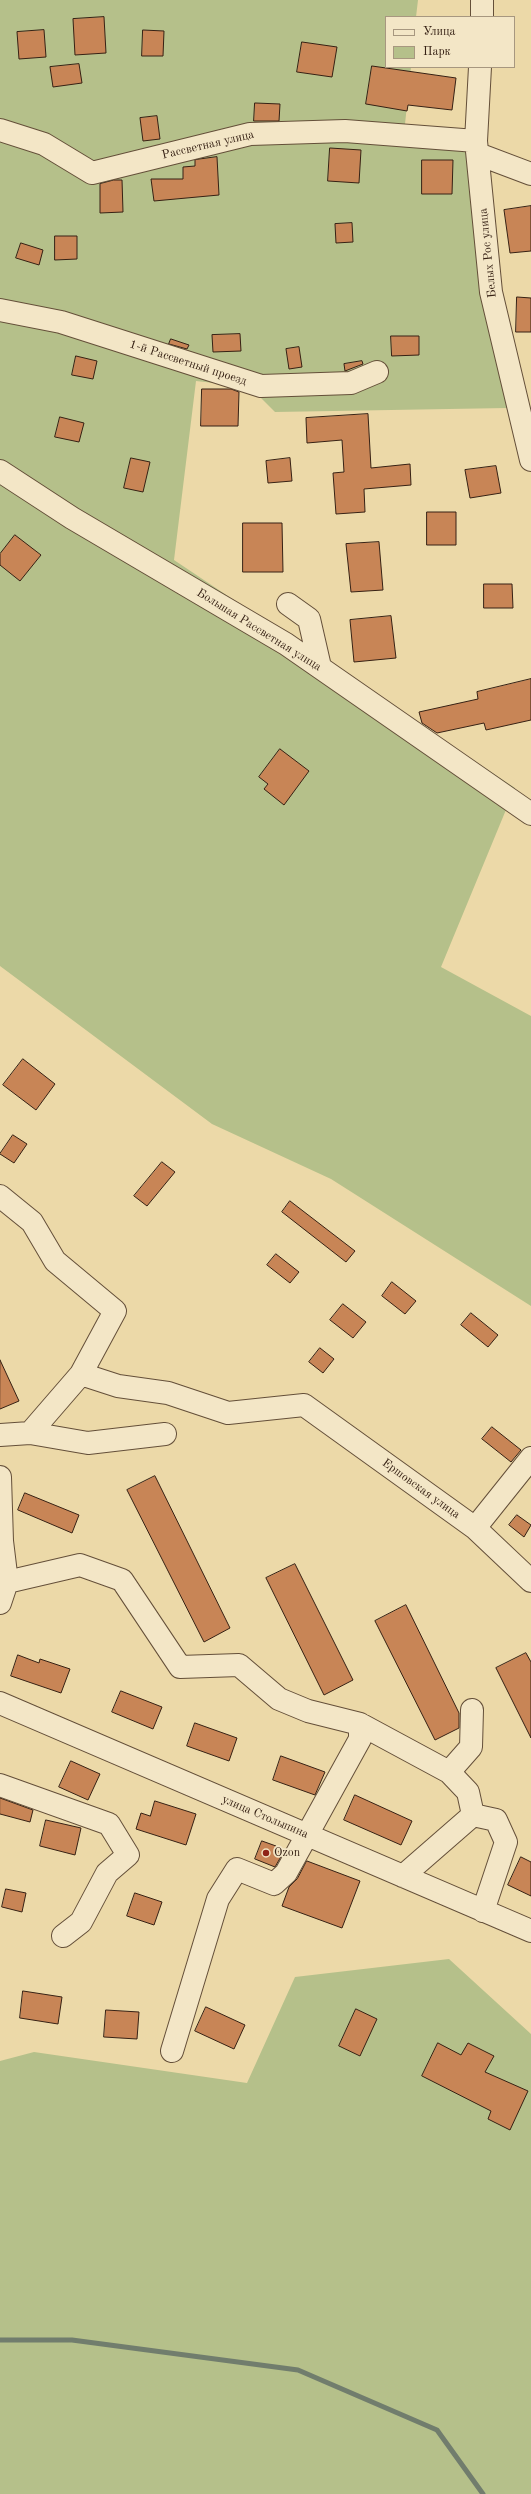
<!DOCTYPE html>
<html>
<head>
<meta charset="utf-8">
<style>
  body { margin:0 }
  #map { position:relative; width:531px; height:2494px; overflow:hidden; background:#ecd9a8; font-family:"Old Standard TT",serif }
  canvas { display:block }
  .legend { position:absolute; left:385px; top:16px; width:130px; height:52px; box-sizing:border-box; background:#f3e6c6; border:1px solid #a7977f; margin:0; padding:5px 7px; list-style:none; font-size:12px; color:#362114 }
  .legend li { display:flex; align-items:center; gap:8px; height:20px }
  .legend b { width:20px; border:1px solid #a7977f }
</style>
</head>
<body>
<div id="map">
<canvas width="531" height="2494"></canvas>
<ul class="legend">
<li><b style="height:5px;background:#f3e6c6"></b>Улица</li>
<li><b style="height:11px;background:#b5c08a"></b>Парк</li>
</ul>
</div>
<script>
const context = document.querySelector('canvas').getContext('2d');
context.lineJoin = 'round';
function paint(path, color) { context.fillStyle = color; context.fill(path, 'evenodd'); }
function trace(path, color, width, dash) { context.strokeStyle = color; context.lineWidth = width; context.lineCap = dash ? 'butt' : 'round'; context.setLineDash(dash || []); context.stroke(path); }
function drawText(font, color, halo, rows, align = 'center') {
  context.font = font + ' "Old Standard TT",serif'; context.lineWidth = 3.5; context.setLineDash([]); context.textBaseline = 'middle'; context.strokeStyle = halo; context.fillStyle = color; for (const [text, x, y, turn = 0] of rows) {
    context.save(); context.translate(x, y); context.rotate((+turn || 0) * Math.PI / 180); context.textAlign = isNaN(turn) ? turn : align; if (halo) context.strokeText(text, 0, 0); context.fillText(text, 0, 0); context.restore();
  }
}
const green = new Path2D(`
  M0,0H418L416,17H386V67H411L403,143L465,147L507,408L275,412L250,387L196,381L174,560L515,788L441,967L531,1016V1306L331,1179L212,1124L0,966Z
  M449,1959L531,2034V2494H0V2061L34,2052L247,2083L295,1977Z`);
const stream = new Path2D(`
  M0,2340H72L298,2370L437,2430L483,2494`);
const building = new Path2D(`
  M104,17L106,53L75,55L73,19Z
  M44,30L46,57L19,59L17,32Z
  M143,30L164,31L163,56H142Z
  M302,42L337,47L332,77L297,72Z
  M79,64L82,83L53,87L50,67Z
  M372,66L456,78L452,110L408,105L407,111L366,104Z
  M255,103L280,104L279,121H254Z
  M157,116L160,139L143,141L140,118Z
  M330,148L361,150L359,183L328,181Z
  M217,157L219,195L154,201L151,179H183V167L195,166V160Z
  M422,160H453L452,194H422Z
  M114,180H122L123,212L100,213V184Z
  M531,206V251L510,253L504,210Z
  M352,223L353,242L336,243L335,224Z
  M55,236H77V259L55,260Z
  M21,243L43,250L39,265L16,258Z
  M517,297L531,298V332H516Z
  M240,334L241,351L213,352L212,335Z
  M391,336H419V355L392,356Z
  M171,339L189,345L187,349L169,344Z
  M299,347L302,367L289,369L286,349Z
  M76,356L97,361L93,379L72,375Z
  M362,361L363,364L345,371L344,364Z
  M202,389H231L239,392L238,426H201Z
  M368,414L371,468L410,464L411,485L364,489L365,512L336,514L333,473L344,472L342,440L307,443L306,418Z
  M60,417L84,423L79,442L55,437Z
  M131,458L150,462L143,492L124,488Z
  M290,458L292,481L268,483L266,461Z
  M496,466L501,493L470,498L465,470Z
  M427,512H456V545H427Z
  M243,523H282L283,572H243Z
  M15,535L41,555L20,581L0,565V554Z
  M379,542L383,590L351,592L346,544Z
  M484,584H512L513,608H484Z
  M391,616L396,658L354,662L350,620Z
  M531,679V720L486,730L484,723L437,733L422,723L419,712L478,699L477,692Z
  M280,749L309,771L284,805L264,789L268,784L259,777Z
  M23,1059L55,1084L36,1110L3,1085Z
  M13,1135L27,1144L14,1163L0,1154Z
  M162,1162L175,1172L147,1206L134,1196Z
  M290,1201L355,1251L346,1262L282,1212Z
  M276,1254L299,1272L290,1283L267,1265Z
  M392,1282L416,1301L405,1314L382,1296Z
  M343,1304L366,1322L353,1338L330,1320Z
  M471,1313L498,1335L488,1347L461,1325Z
  M320,1348L334,1359L323,1373L309,1362Z
  M0,1360L19,1401L0,1409Z
  M492,1427L521,1450L511,1462L482,1439Z
  M155,1476L230,1628L204,1642L127,1490Z
  M25,1493L79,1515L72,1533L18,1510Z
  M517,1515L531,1525L524,1537L509,1525Z
  M295,1564L353,1680L324,1695L266,1578Z
  M406,1605L459,1713V1728L435,1740L375,1621Z
  M526,1653L531,1662V1738L496,1668Z
  M18,1655L39,1663L40,1659L70,1669L61,1693L11,1676Z
  M121,1691L162,1707L153,1729L112,1712Z
  M195,1723L237,1738L229,1761L187,1746Z
  M281,1756L325,1772L315,1795L273,1780Z
  M71,1761L100,1774L88,1800L59,1787Z
  M355,1795L412,1821L401,1845L344,1820Z
  M0,1798L33,1810L30,1822L0,1814Z
  M155,1801L196,1814L186,1845L136,1829L141,1813L150,1816Z
  M46,1820L81,1828L75,1855L40,1846Z
  M262,1841L276,1846L275,1850L283,1853L275,1867L255,1859Z
  M521,1857L531,1862V1896L508,1885Z
  M307,1861L360,1881L342,1928L282,1906L289,1887L297,1879Z
  M6,1889L26,1893L22,1912L2,1907Z
  M135,1893L162,1902L154,1925L127,1916Z
  M23,1991L62,1997L58,2024L20,2018Z
  M206,2007L245,2025L234,2049L195,2031Z
  M356,2009L377,2019L360,2056L339,2046Z
  M106,2010L139,2012L137,2039L104,2037Z
  M438,2043L461,2055L468,2043L494,2056L485,2072L528,2091L510,2130L488,2119L491,2111L422,2076Z`);
const minor = new Path2D(`
  M482,17V0
  M480,67L476,141L491,292L531,460
  M0,130L44,144L92,173L250,134L345,131L476,141
  M478,154L531,174
  M0,310L61,322L261,386L351,383L377,372
  M0,471L72,518L286,644L531,814
  M288,604L309,619L320,667
  M0,1196L32,1222L55,1261L115,1311L81,1374
  M30,1433L88,1443L165,1434
  M0,1435L30,1433L81,1374L118,1386L168,1393L228,1413L304,1405L475,1528L531,1581
  M0,1477L2,1541L7,1582L0,1603
  M475,1528L531,1458
  M7,1582L80,1565L122,1580L180,1667L239,1665L279,1699L308,1711L360,1724L449,1772L468,1792L473,1815L403,1876
  M0,1703L531,1931
  M449,1772L471,1747L472,1710
  M0,1785L109,1824L128,1855L107,1873L81,1922L63,1936
  M473,1815L496,1820L506,1842L483,1911
  M172,2051L218,1899L237,1869L274,1884L286,1873L360,1739V1724`);
const markers = [
  [266,1853,4,"#8f2418"]
];
const streetNames = [
  ["Рассветная улица",208,145,-13],
  ["Белых Рос улица",488,253,-96],
  ["1-й Рассветный проезд",188,363,18],
  ["Большая Рассветная улица",259,630,32],
  ["Ершовская улица",421,1489,36],
  ["улица Столыпина",265,1817,23]
];
const poiNames = [
  ["Ozon",274,1853]
];
paint(green, '#b5c08a');
trace(stream, '#717d6d', 5);
paint(building, '#c88556');
trace(building, '#362114', 1);
trace(minor, '#644f39', 24);
trace(minor, '#f3e6c6', 22);
for (const [x, y, r, color] of markers) { const dot = new Path2D(); dot.arc(x, y, r, 0, 2 * Math.PI); context.fillStyle = color; context.fill(dot); trace(dot, '#f3e6c6', 1.5); }
drawText('12px', '#362114', '#f3e6c6', streetNames);
drawText('12px', '#362114', '#f3e6c6', poiNames, 'left');
</script>
</body>
</html>
